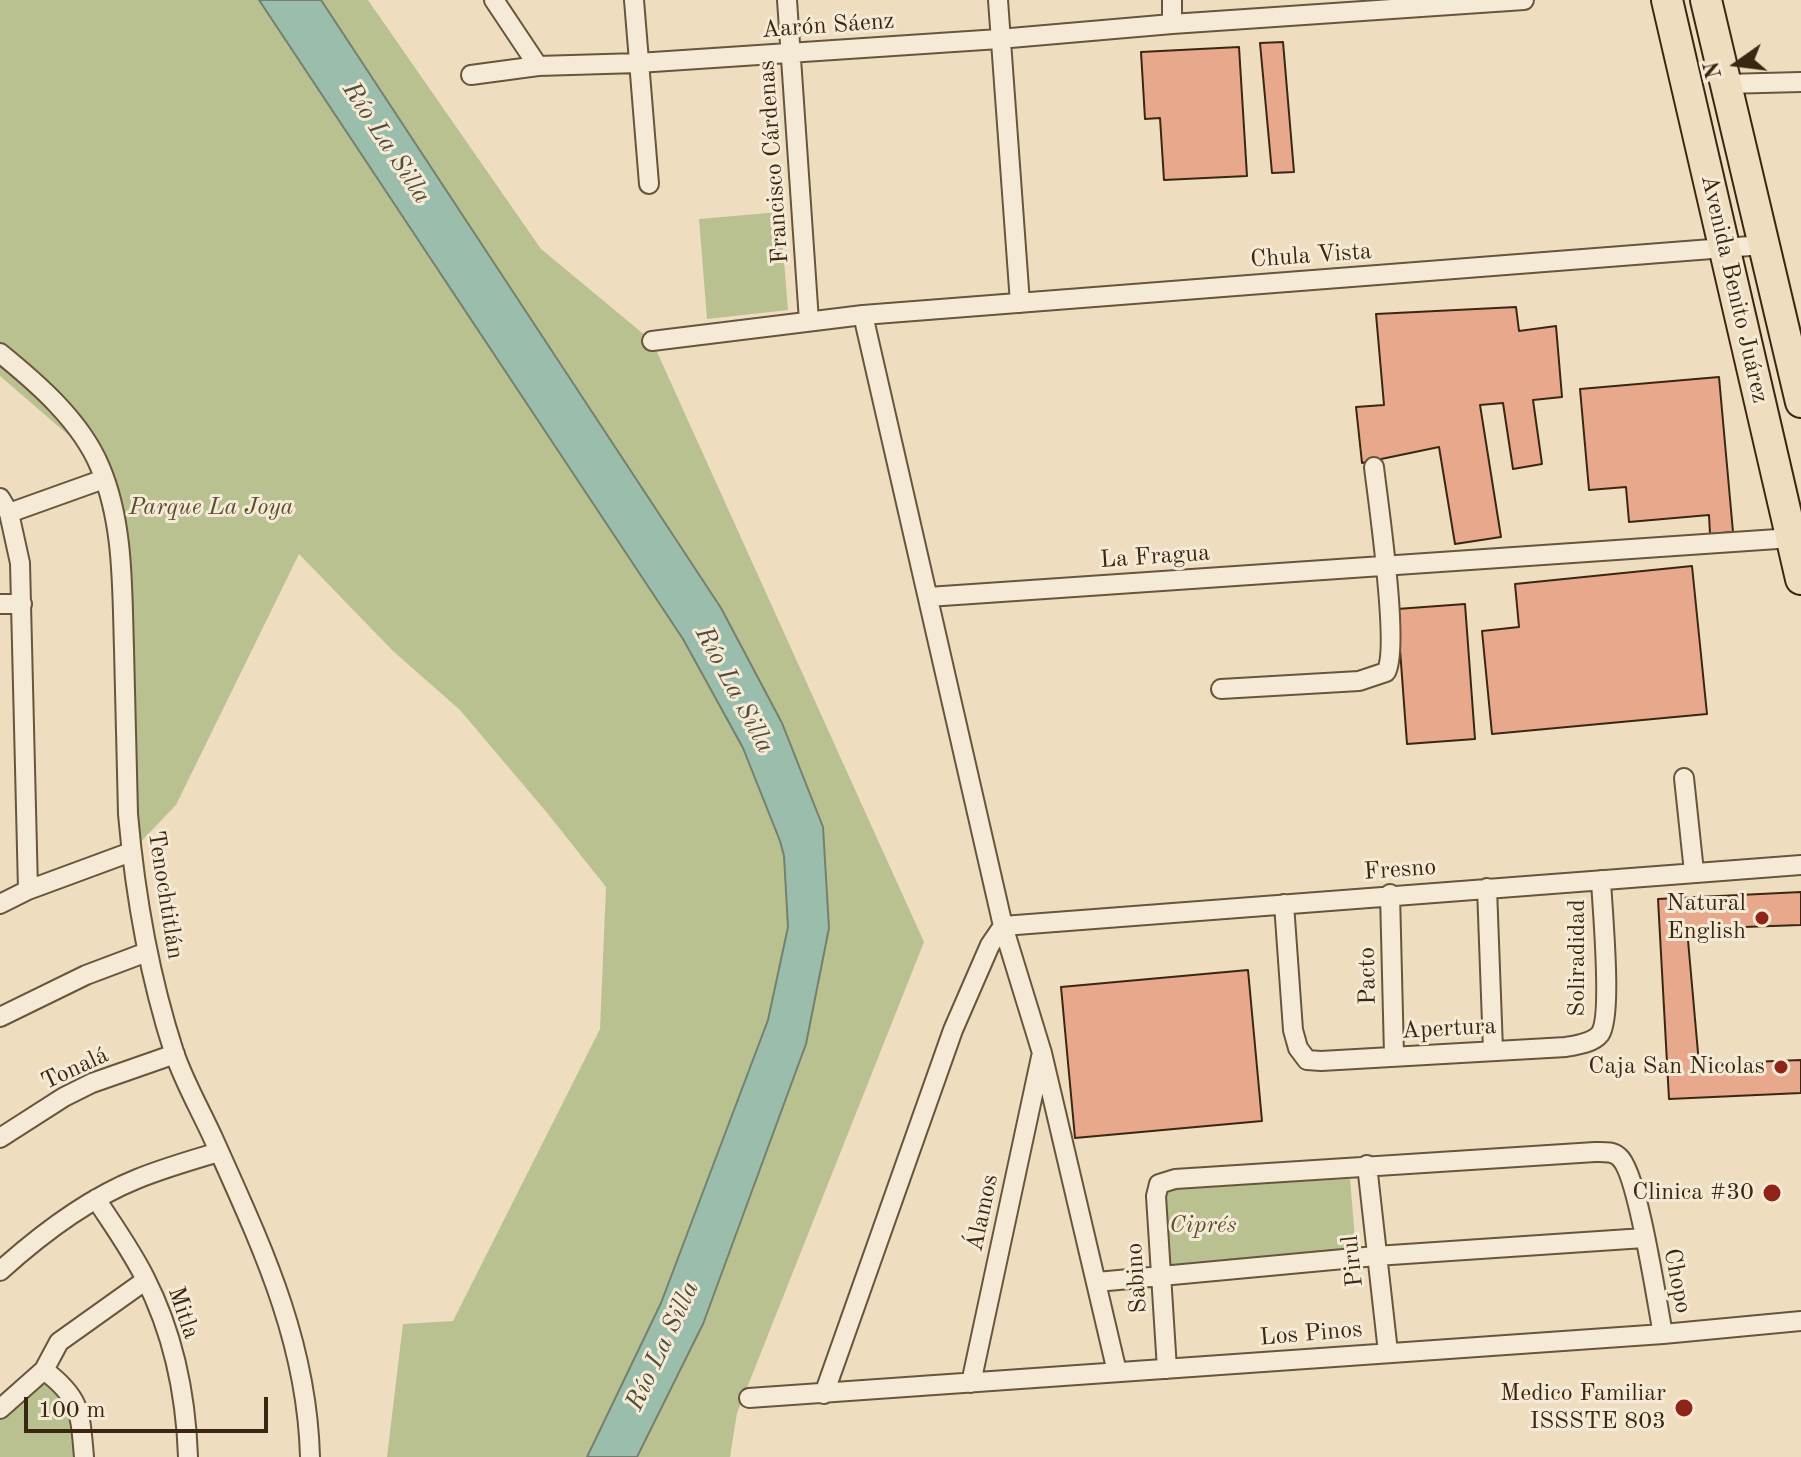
<!DOCTYPE html>
<html>
<head>
<meta charset="utf-8">
<style>
  body { margin:0 }
  #map { position:relative; width:1801px; height:1457px; overflow:hidden; background:#eedebf; font-family:"Old Standard TT",serif }
  canvas { display:block }
  .north { position:absolute; left:1697px; top:24px; width:80px; height:80px; -webkit-text-stroke:6px #f4ead5; paint-order:stroke; rotate:256deg; font-size:22px; font-weight:700; line-height:32px; text-align:center; color:#3b2711 }
  .north::after { content:''; display:block; margin:auto; width:28px; height:36px; background:#3b2711; clip-path:polygon(50% 0,100% 100%,50% 72%,0 100%) }
  .scale { position:absolute; left:24px; top:1397px; width:244px; height:36px; box-sizing:border-box; border:4px solid #3b2711; border-top:0; padding-left:10px; font-size:24px; line-height:28px; white-space:nowrap; color:#3b2711; -webkit-text-stroke:6px #f4ead5; paint-order:stroke }
</style>
</head>
<body>
<div id="map">
<canvas width="1801" height="1457"></canvas>
<div class="north">N</div>
<div class="scale">100 m</div>
</div>
<script>
const context = document.querySelector('canvas').getContext('2d');
context.lineJoin = 'round';
function paint(path, color) { context.fillStyle = color; context.fill(path, 'evenodd'); }
function trace(path, color, width, dash) { context.strokeStyle = color; context.lineWidth = width; context.lineCap = dash ? 'butt' : 'round'; context.setLineDash(dash || []); context.stroke(path); }
function drawText(font, color, halo, rows, align = 'center') {
  context.font = font + ' "Old Standard TT",serif'; context.lineWidth = 6; context.setLineDash([]); context.textBaseline = 'middle'; context.strokeStyle = halo; context.fillStyle = color; for (const [text, x, y, turn = 0] of rows) {
    context.save(); context.translate(x, y); context.rotate((+turn || 0) * Math.PI / 180); context.textAlign = isNaN(turn) ? turn : align; if (halo) context.strokeText(text, 0, 0); context.fillText(text, 0, 0); context.restore();
  }
}
const green = new Path2D(`
  M0,0H368L541,249L652,341L924,942L737,1413L730,1457H387L403,1324L453,1321L600,1029L606,887L548,814L460,710L393,651L299,554L176,805L131,852L122,582L95,458L0,376Z
  M780,212L788,310L707,319L699,219Z
  M1350,1179L1356,1250L1167,1270L1159,1189Z
  M44,1370L68,1389L84,1457H0V1409Z`);
const water = new Path2D(`
  M259,0H321L721,608L782,723L823,827L829,928L806,1044L703,1324L637,1457H587L661,1303L768,1020L788,927L784,856L780,841L743,748L683,639Z`);
const building = new Path2D(`
  M1283,42L1294,172L1272,173L1260,43Z
  M1239,47L1247,176L1164,180L1160,118L1145,119L1141,52Z
  M1516,307L1519,331L1556,326L1562,397L1533,400L1542,464L1513,469L1503,403L1480,405L1501,537L1455,544L1439,447L1362,463L1356,407L1384,405L1376,314Z
  M1719,377L1733,532L1710,534L1709,515L1629,522L1626,487L1589,490L1580,389Z
  M1692,566L1707,714L1492,734L1482,631L1519,627L1515,584Z
  M1465,604L1475,739L1407,744L1397,609Z
  M1801,892V925L1687,929L1699,1064L1801,1060V1093L1669,1099L1658,899Z
  M1248,970L1262,1121L1075,1138L1061,987Z`);
const street = new Path2D(`
  M494,0L538,66
  M634,0L649,184
  M787,0L809,321
  M998,0L1020,303
  M1172,0V24
  M471,75L538,66L638,63L999,39L1172,24L1524,0
  M1725,84L1801,82
  M863,315L1003,926L1042,1053L1117,1372
  M652,341L863,315L1763,245
  M0,353C37,383 81,421 100,467C124,523 122,589 124,649C125,704 127,759 128,814C135,894 149,975 174,1052C184,1082 201,1111 214,1140C261,1245 307,1340 310,1457
  M0,498L9,513L20,563L28,890
  M9,513L104,479
  M928,597L1792,538
  M0,604H22
  M1221,689L1359,681L1386,672C1400,648 1378,502 1374,467
  M1684,778L1694,872
  M1487,888L1493,1050
  M1390,894L1394,1055
  M0,904L28,890L131,852
  M1284,904L1293,1030L1298,1048L1307,1060L1321,1061L1566,1047C1577,1045 1593,1043 1600,1034C1613,1016 1602,907 1601,880
  M0,1017L86,975L147,952
  M0,1138L64,1097L92,1083L175,1054
  M1367,1165L1388,1352
  M96,1199C113,1225 131,1250 145,1278C173,1333 186,1396 188,1457
  M0,1271C40,1235 87,1199 137,1179C164,1168 192,1160 219,1152
  M1097,1282L1376,1256L1644,1238
  M1167,1369L1156,1196L1159,1184L1175,1179L1595,1152C1603,1152 1613,1151 1619,1157C1638,1172 1657,1304 1663,1334
  M44,1370C81,1398 80,1412 84,1457
  M971,1383L1041,1057
  M824,1394L953,1030L990,945L1003,926L1801,865
  M749,1398L1663,1334L1801,1321
  M0,1409L44,1370L59,1342L146,1280`);
const primary = new Path2D(`
  M1667,0L1801,579
  M1706,0L1801,402`);
const markers = [
  [1762,918,8,"#8f2418"],
  [1781,1067,8,"#8f2418"],
  [1772,1193,10,"#8f2418"],
  [1684,1408,10,"#8f2418"]
];
const streetNames = [
  ["Aarón Sáenz",828,26,-4],
  ["Francisco Cárdenas",774,162,-94],
  ["Chula Vista",1311,256,-4],
  ["Avenida Benito Juárez",1734,289,77],
  ["La Fragua",1155,557,-4],
  ["Fresno",1400,870,-4],
  ["Tenochtitlán",165,895,81],
  ["Soliradidad",1578,958,-90],
  ["Pacto",1368,976,-91],
  ["Apertura",1449,1029,-3],
  ["Tonalá",75,1069,-25],
  ["Álamos",983,1213,-78],
  ["Pirul",1353,1261,-96],
  ["Sabino",1137,1278,-94],
  ["Chopo",1677,1281,79],
  ["Mitla",183,1313,71],
  ["Los Pinos",1311,1334,-5]
];
const parkNames = [
  ["Parque La Joya",211,508],
  ["Ciprés",1203,1226]
];
const poiNames = [
  ["Natural",1746,904],
  ["English",1746,932],
  ["Caja San Nicolas",1765,1067],
  ["Clinica #30",1754,1193],
  ["Medico Familiar",1666,1394],
  ["ISSSTE 803",1666,1422]
];
const waterNames = [
  ["Río La Silla",386,143,57],
  ["Río La Silla",734,690,62],
  ["Río La Silla",663,1346,-65]
];
paint(green, '#b9c191');
paint(water, '#9bbdac');
trace(water, '#75816e', 2);
paint(building, '#e7a88b');
trace(building, '#3b2711', 2);
trace(street, '#68553c', 22);
trace(primary, '#3b2711', 34);
trace(street, '#f4ead5', 18);
trace(primary, '#eedebf', 30);
for (const [x, y, r, color] of markers) { const dot = new Path2D(); dot.arc(x, y, r, 0, 2 * Math.PI); context.fillStyle = color; context.fill(dot); trace(dot, '#f4ead5', 3); }
drawText('24px', '#3b2711', '#f4ead5', streetNames);
drawText('italic 24px', '#5a4e31', '#f4ead5', parkNames);
drawText('24px', '#3b2711', '#f4ead5', poiNames, 'right');
drawText('italic 26px', '#534c38', '#f4ead5', waterNames);
</script>
</body>
</html>
